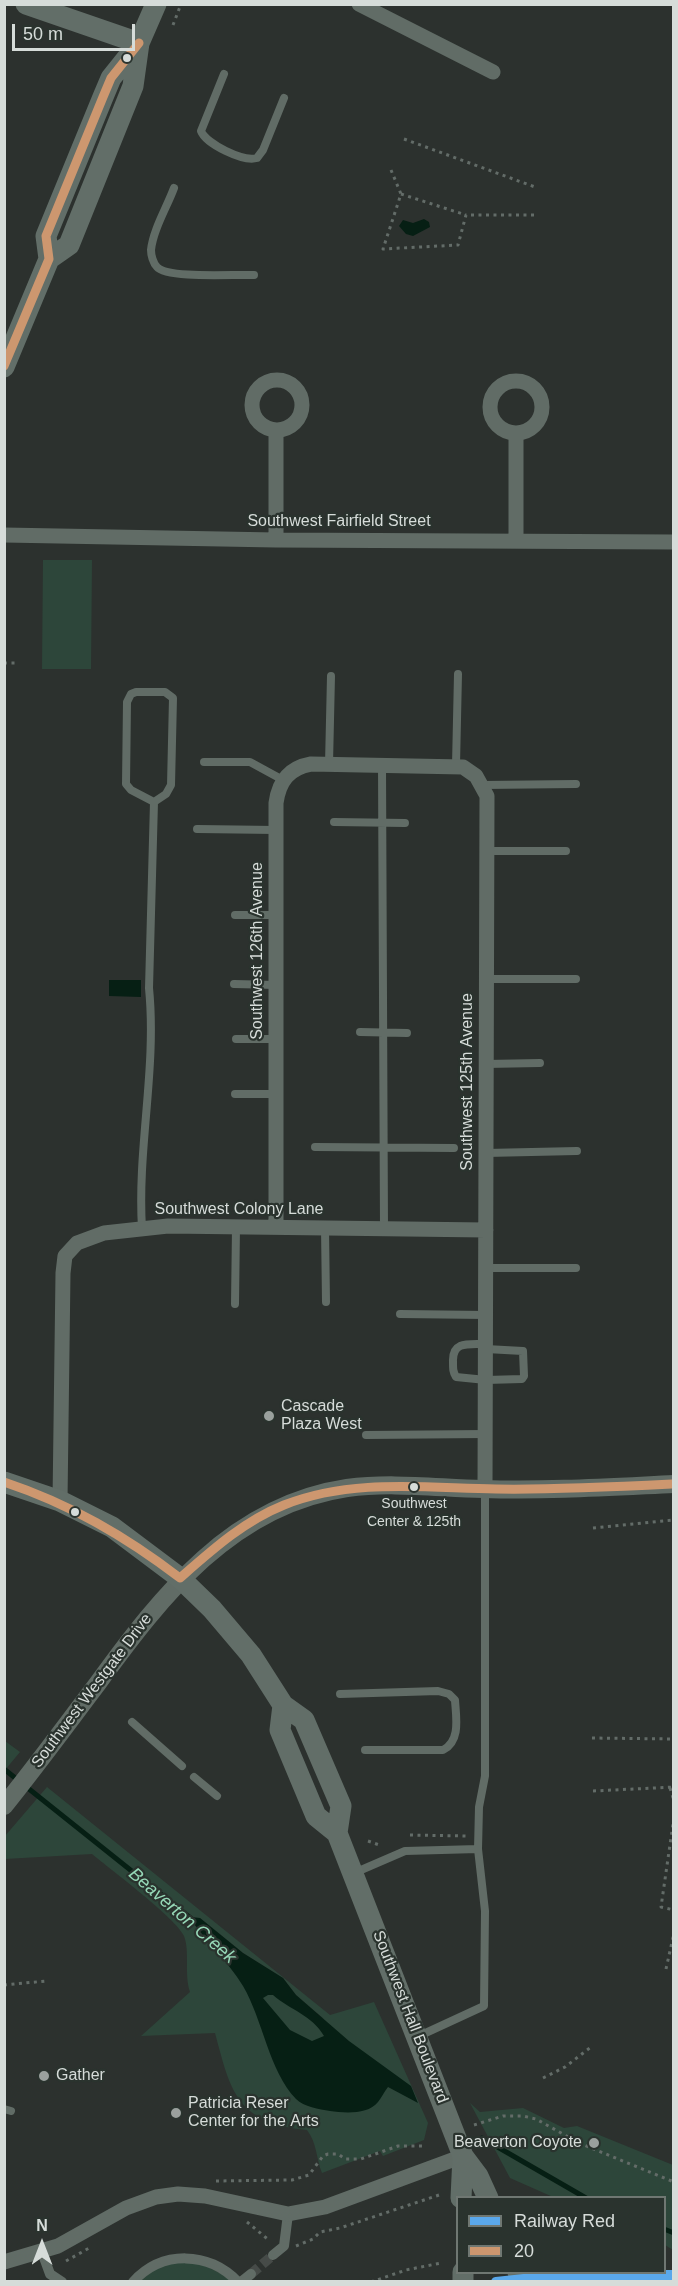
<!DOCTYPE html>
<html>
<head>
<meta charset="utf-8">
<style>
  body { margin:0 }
  #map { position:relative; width:678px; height:2286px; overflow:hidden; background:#2c312e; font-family:Arial,sans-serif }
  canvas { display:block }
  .frame { position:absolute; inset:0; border:6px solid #d6dcd9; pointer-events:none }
  .legend { position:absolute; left:456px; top:2196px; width:210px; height:78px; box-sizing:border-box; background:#2a332e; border:2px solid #6f7772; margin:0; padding:8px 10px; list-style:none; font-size:18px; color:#d6dcd9 }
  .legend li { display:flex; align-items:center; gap:12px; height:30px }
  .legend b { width:30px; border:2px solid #6f7772 }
  .north { position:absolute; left:12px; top:2214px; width:60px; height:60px; -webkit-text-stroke:4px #2a332e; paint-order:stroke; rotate:0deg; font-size:16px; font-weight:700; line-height:24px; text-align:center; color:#d6dcd9 }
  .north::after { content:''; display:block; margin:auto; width:21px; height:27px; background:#d6dcd9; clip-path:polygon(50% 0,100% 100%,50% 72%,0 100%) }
  .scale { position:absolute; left:12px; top:24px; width:123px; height:27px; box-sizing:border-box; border:3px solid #d6dcd9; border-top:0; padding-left:8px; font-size:18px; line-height:21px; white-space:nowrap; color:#d6dcd9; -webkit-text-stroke:4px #2a332e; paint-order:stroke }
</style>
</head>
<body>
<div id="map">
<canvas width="678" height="2286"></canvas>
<div class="frame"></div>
<ul class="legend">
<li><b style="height:8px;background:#5aa8eb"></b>Railway Red</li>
<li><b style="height:8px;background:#cd976f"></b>20</li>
</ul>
<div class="north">N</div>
<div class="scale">50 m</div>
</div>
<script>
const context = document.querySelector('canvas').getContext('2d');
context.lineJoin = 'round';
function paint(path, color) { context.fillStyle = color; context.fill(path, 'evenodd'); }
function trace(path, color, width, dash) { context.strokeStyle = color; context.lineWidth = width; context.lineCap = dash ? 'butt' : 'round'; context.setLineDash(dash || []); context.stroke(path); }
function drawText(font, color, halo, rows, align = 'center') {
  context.font = font + ' Arial,sans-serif'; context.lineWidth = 4.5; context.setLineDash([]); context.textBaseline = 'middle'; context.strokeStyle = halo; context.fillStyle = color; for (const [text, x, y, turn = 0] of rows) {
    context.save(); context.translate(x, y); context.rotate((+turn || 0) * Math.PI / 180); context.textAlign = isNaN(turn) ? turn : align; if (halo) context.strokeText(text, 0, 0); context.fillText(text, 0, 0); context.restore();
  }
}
const green = new Path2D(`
  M43,560H92L91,669H42Z
  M5,1741L20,1752L5,1770H4Z
  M47,1787L330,2015L374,2002L428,2123L424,2140L383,2156L380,2151L322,2173C316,2158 317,2143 307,2130C237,2123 231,2093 215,2033L141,2036L190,1992C184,1974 190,1951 184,1936C177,1919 110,1869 92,1854L5,1859V1836ZM189,1917L200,1918L243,1953L283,1978L296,1995L324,2019L207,1942Z
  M470,2103L480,2112L523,2108L564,2128L577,2126L673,2165V2250L665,2245L664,2198L553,2197L510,2178Z
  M190,2258L238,2282H133L145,2270Z`);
const water = new Path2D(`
  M424,219L429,222L430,227L413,236L406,234L399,226L403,220L413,223Z
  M109,980H141V997L109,996Z
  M189,1917L200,1918L243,1953L283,1978L296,1995L349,2041L411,2086L418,2103L388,2087C384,2092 382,2097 378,2102C368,2115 344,2113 330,2111C319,2109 304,2107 296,2099C269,2071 263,2020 243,1986C227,1960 206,1941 189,1917ZM268,1995H273C290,2010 312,2015 324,2036L312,2041L290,2030L263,1998Z`);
const stream = new Path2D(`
  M4,1769L193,1920
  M482,2138L586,2198
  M664,2229L674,2233`);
const pedestrianTunnel = new Path2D(`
  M251,2274L273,2255`);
const path = new Path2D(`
  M173,25L181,4
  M404,139L535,187
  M391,170L401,194L383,249L458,245L466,215H535
  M401,194L466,215
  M4,663H16
  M593,1528L674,1520
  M592,1738L674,1739
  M670,1788L674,1801
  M593,1791L674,1787
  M674,1817L661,1907L674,1910
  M410,1835L468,1836
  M368,1841L382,1846
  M666,1969L674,1933
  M4,1985L46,1981
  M543,2078L565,2067L591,2047
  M474,2125L503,2116H523L536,2119L579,2143L674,2182
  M216,2181L292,2180L309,2175L323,2156L328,2154H338L345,2159H361L398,2146H425
  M247,2222L270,2241
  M296,2246L313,2239L320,2232L340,2228L442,2194
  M66,2261L91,2247
  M371,2282L406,2270L441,2263`);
const service = new Path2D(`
  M224,74L201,131C206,144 243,162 257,158L263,150L284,98
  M174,188C167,207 153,230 151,250C151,255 153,263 157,267C167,279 236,274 254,275
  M136,692H165L173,698L171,785L166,794L154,802L131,790L126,784L127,702L131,694Z
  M204,762H250L283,780
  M329,764L331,676
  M382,765L384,1228
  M456,765L458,674
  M483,785L576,784
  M334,822L405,823
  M197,829L276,830
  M487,851H566
  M235,915H276
  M486,979H576
  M234,984L276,985
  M360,1032L407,1033
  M236,1039H276
  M486,1064L540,1063
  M235,1094H276
  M315,1147L454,1148
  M486,1153L577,1151
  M142,1228C137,1148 157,1069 149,988L154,802
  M325,1228L326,1302
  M486,1268H576
  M235,1304L236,1227
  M400,1314L486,1315
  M486,1344C468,1344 452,1341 453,1362C453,1369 453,1372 456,1377L486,1380L522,1379L524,1376L523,1351L486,1349
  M366,1435L486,1434
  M340,1694L438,1691L449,1694L455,1700C456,1717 461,1741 443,1750H365
  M132,1722L182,1766
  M194,1777L217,1796
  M354,1873L405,1851L478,1849
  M419,2036L484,2006L485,1911L478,1849L479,1807L485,1776V1489
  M4,2109L11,2111`);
const pedestrian = new Path2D(`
  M42,2252L50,2274L62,2282
  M273,2255L284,2246L288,2214
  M133,2282C162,2250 209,2251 238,2282
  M241,2282L251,2274`);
const minor = new Path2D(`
  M359,4L493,72
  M252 405a25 25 0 1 1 50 0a25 25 0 1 1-50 0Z
  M490 407a26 26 0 1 1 52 0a26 26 0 1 1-52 0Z
  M276,430V540
  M516,433V541
  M4,535L276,540L674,542
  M276,1227V803C279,781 289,768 311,764L463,767L476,776L487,796L485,1489
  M60,1501L63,1273L65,1256L77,1243L104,1233L168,1226L486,1230
  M4,2262L58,2246L126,2208L156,2197L178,2194L205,2196L288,2214L325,2207L463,2156`);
const tertiary = new Path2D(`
  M4,1806C37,1765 67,1724 98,1683C162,1595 232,1505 347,1488C392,1482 438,1488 483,1489C547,1491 610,1487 674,1484`);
const secondary = new Path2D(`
  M26,4L139,43
  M49,259L69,245L133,86L139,43L156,4
  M4,367L49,259L46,236L103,97L111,78L139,43
  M4,1482L60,1501L112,1527L180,1578L212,1609L251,1655L283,1705L304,1720L341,1806L337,1833L463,2156L478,2176L488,2198
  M283,1705L280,1730L316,1816L337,1833
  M461,2198L463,2156
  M518,2272L522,2282
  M463,2282V2272`);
const bus1 = new Path2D(`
  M4,366L49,259L46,236L103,97L111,78L139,43
  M4,1482C70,1504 125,1536 180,1578
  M180,1578C212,1550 244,1521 284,1505C352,1478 425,1488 496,1489C555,1490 614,1487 674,1484`);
const rail1 = new Path2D(`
  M496,2282L561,2275H674`);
const markers = [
  [127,58,5,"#d6dcd9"],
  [269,1416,6,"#9aa09d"],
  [414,1487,5,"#d6dcd9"],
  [75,1512,5,"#d6dcd9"],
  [44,2076,6,"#9aa09d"],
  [176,2113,6,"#9aa09d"],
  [594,2143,6,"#9aa09d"]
];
const busNames = [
  ["Southwest",414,1504],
  ["Center & 125th",414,1522]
];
const streetNames = [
  ["Southwest Fairfield Street",339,522],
  ["Southwest 126th Avenue",258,951,-90],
  ["Southwest 125th Avenue",468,1082,-90],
  ["Southwest Colony Lane",239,1210],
  ["Southwest Westgate Drive",92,1691,-53],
  ["Southwest Hall Boulevard",410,2017,69]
];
const poiNames = [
  ["Cascade",281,1407],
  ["Plaza West",281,1425],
  ["Gather",56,2076],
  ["Patricia Reser",188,2104],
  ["Center for the Arts",188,2122],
  ["Beaverton Coyote",582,2143,"right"]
];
const waterNames = [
  ["Beaverton Creek",182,1916,41]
];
paint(green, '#2d463a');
paint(water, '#061f14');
trace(stream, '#061f14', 5);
trace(pedestrianTunnel, '#464b48', 10, [10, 5]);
trace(path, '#636c68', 3, [3, 4.5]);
trace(service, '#616c66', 8);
trace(pedestrian, '#616c66', 10);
trace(minor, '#616c66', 15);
trace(tertiary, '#616c66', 18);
trace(secondary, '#626e68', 21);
trace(bus1, '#cd976f', 9);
trace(rail1, '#5aa8eb', 10);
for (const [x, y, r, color] of markers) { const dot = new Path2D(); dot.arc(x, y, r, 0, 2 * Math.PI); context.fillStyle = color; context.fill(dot); trace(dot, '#2a332e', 2); }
drawText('14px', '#d6dcd9', '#2a332e', busNames);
drawText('16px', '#d6dcd9', '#2a332e', streetNames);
drawText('16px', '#d6dcd9', '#2a332e', poiNames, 'left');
drawText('italic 18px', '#96d8b7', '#2a332e', waterNames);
</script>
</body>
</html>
